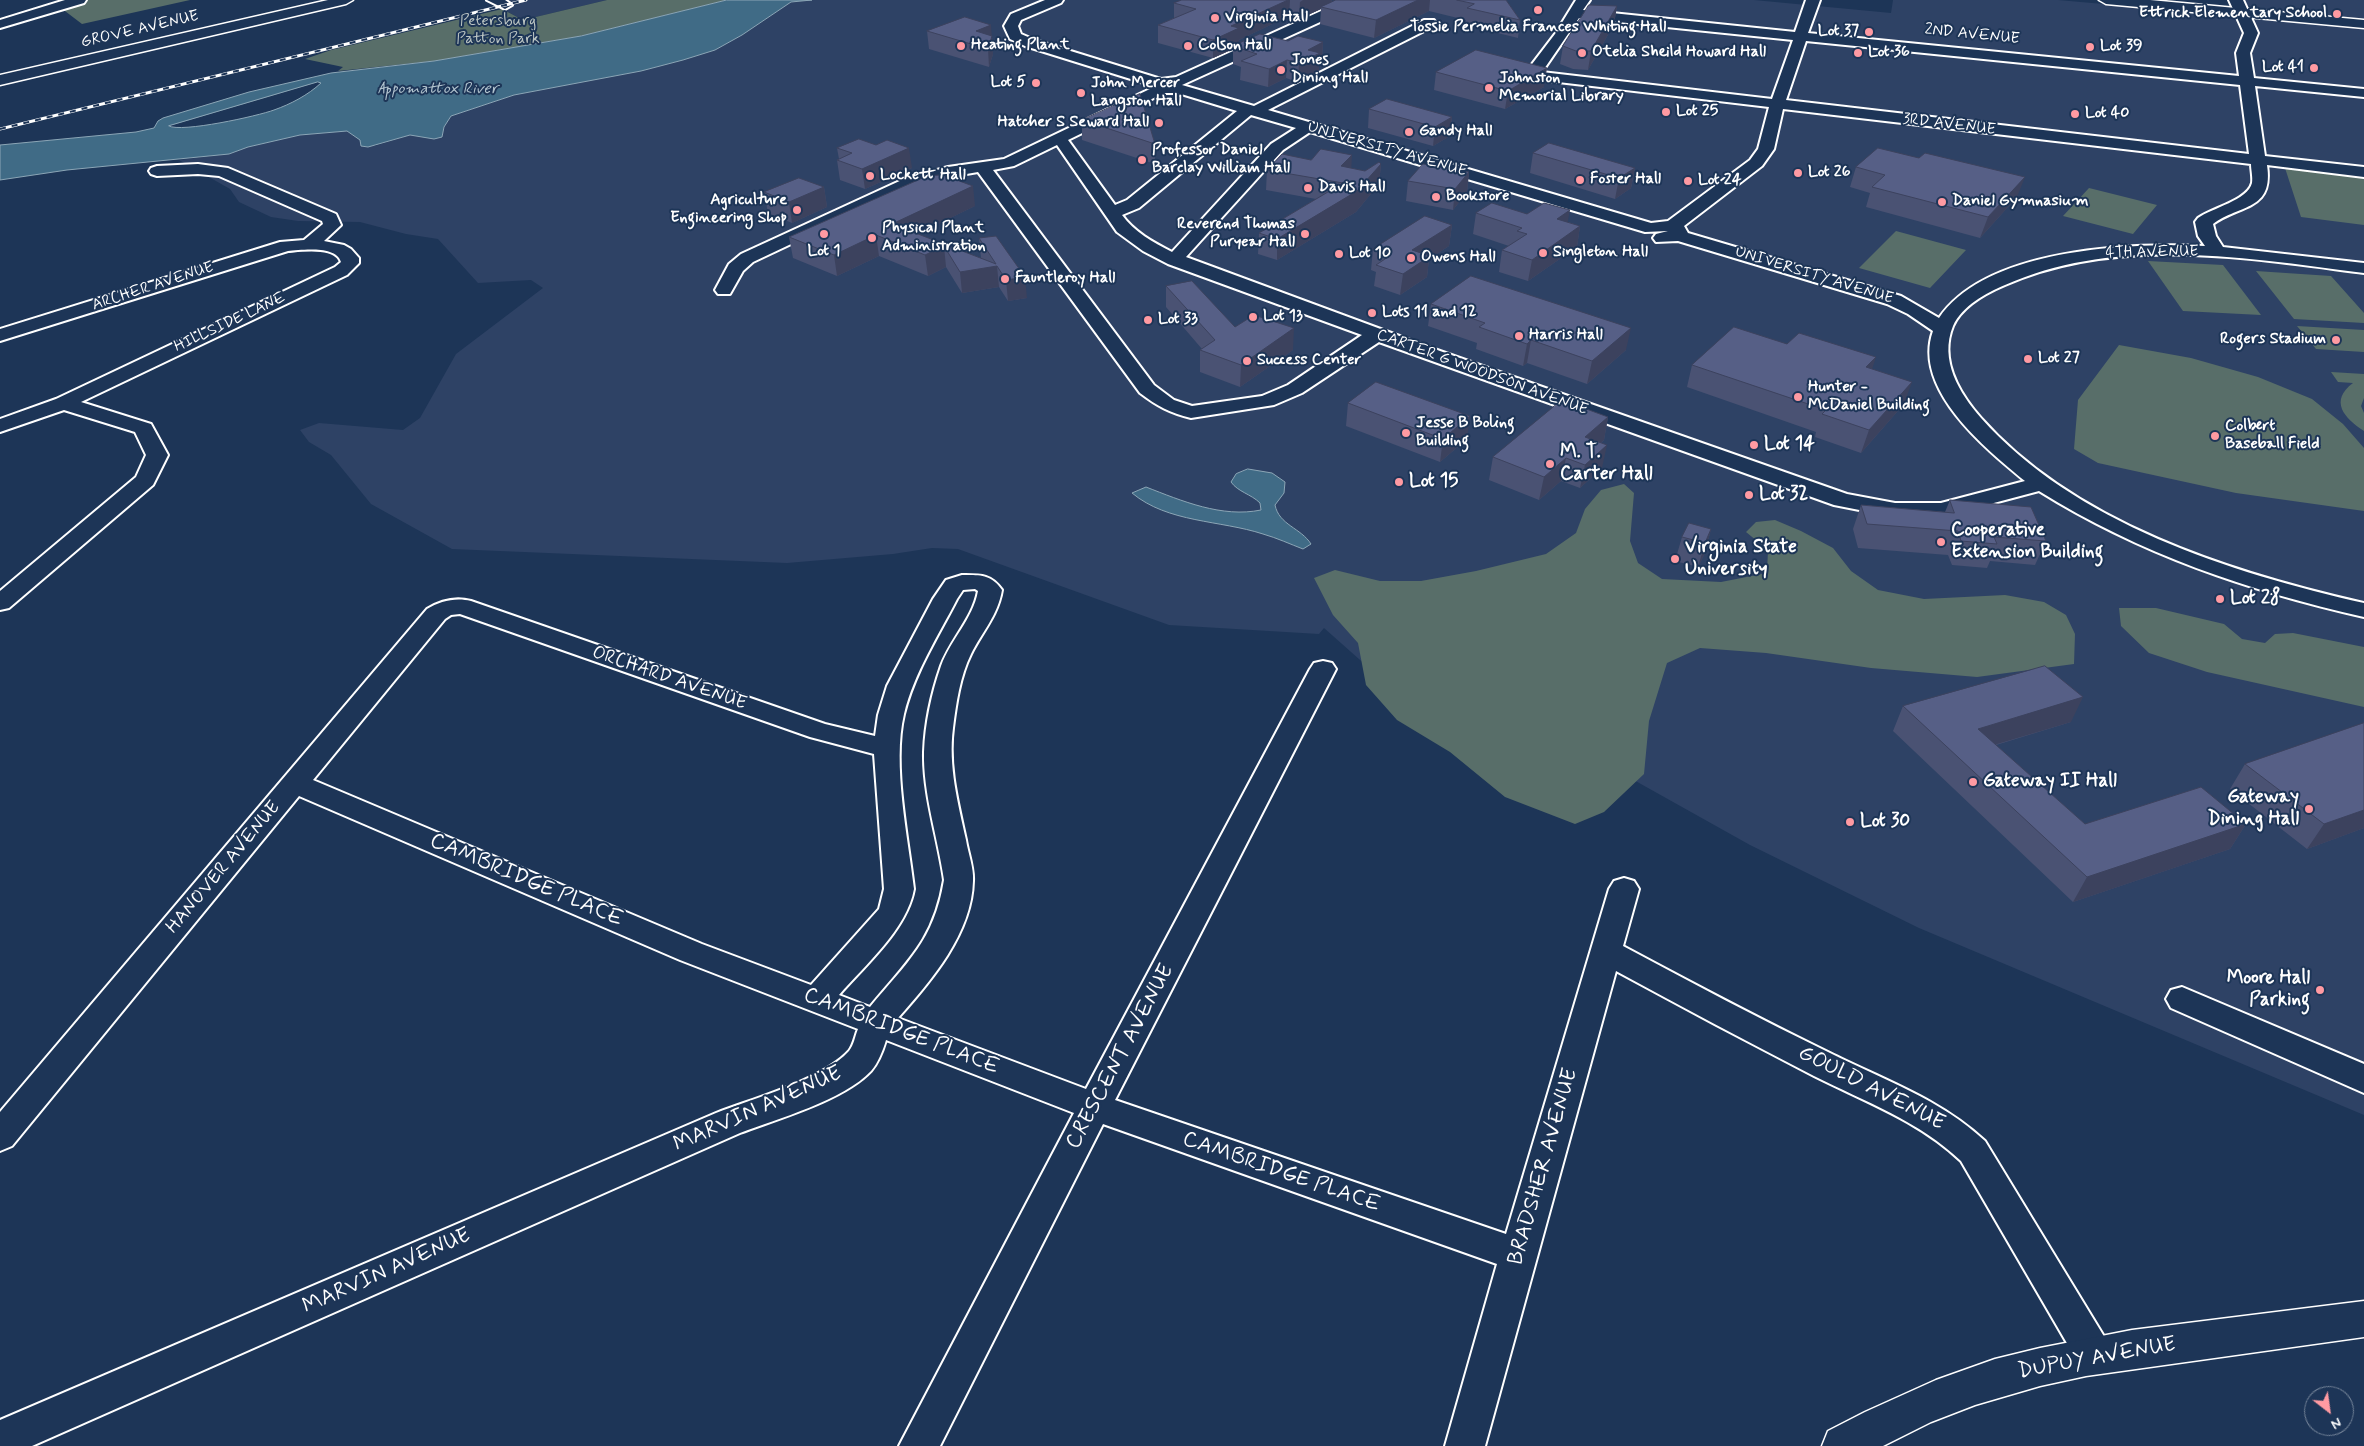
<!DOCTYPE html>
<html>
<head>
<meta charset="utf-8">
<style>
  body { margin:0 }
  #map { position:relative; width:2364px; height:1446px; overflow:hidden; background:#1d3557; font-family:Mynerve,sans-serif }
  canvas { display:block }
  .north { position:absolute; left:2304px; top:1386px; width:50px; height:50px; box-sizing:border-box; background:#1d3557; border:1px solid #77869a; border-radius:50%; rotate:150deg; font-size:14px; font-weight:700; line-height:20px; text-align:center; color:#fff }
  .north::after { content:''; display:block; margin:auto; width:18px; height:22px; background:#ff9aa2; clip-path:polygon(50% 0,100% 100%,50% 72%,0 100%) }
</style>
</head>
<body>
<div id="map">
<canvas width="2364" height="1446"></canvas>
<div class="north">N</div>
</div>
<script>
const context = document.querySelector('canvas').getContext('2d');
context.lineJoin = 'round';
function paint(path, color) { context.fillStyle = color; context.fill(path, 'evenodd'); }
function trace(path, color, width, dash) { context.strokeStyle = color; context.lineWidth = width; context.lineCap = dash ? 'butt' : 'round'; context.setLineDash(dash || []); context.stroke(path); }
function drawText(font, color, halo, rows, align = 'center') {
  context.font = font + ' Mynerve,sans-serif'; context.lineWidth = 4; context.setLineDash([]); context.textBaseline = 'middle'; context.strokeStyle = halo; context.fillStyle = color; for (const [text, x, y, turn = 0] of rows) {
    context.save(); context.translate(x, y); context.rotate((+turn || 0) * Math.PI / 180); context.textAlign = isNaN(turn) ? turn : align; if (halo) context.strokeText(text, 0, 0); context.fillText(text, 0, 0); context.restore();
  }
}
const built = new Path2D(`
  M504,0H607L523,20L491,3Z
  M812,0H1754L1891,13L1893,0H2058L2364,27V1115L1919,928L1750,845L1598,760L1386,683L1324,628L1319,634L1169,625L958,549L932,548L893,554L787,563L452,549L371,504L331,455L309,442L300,430L319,423L403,430L420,418L456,354L543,288L531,280L478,283L438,239L406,234L360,222L298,221L271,217L239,202L230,189L179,160L229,154L248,147L300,135L347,131L375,146L410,135L423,137H442L444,127L451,116L514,95L641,71L683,60L715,50L742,35L791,2Z
  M2245,0H2364V19L2257,9L2247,5Z`);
const green = new Path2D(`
  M86,0H190L82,24L61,8Z
  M607,0H727L581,36L434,61L338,71L343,67L305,59L331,50L502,9L523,20Z
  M2285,168L2364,178V225L2301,217Z
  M2089,188L2157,205L2133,234L2063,216Z
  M1896,231L1966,250L1930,288L1859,268Z
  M2148,261L2223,265L2261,315L2183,311Z
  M2256,271L2331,276L2364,313V323L2294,319Z
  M2297,326L2364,330V352L2316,349Z
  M2119,345L2191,358L2258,377L2312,399L2343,424L2364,448V511L2236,493L2098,463L2074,449L2078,400Z
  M2331,372L2364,374V398L2361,406L2364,413V431C2344,418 2329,401 2353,383L2338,382Z
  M1624,484L1634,493L1630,541L1638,563L1662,579L1721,582L1767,573L1768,550L1746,532L1756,522L1775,520L1801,531L1833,548L1851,571L1878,590L1924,599L2005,595L2044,602L2066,615L2075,634L2074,664L1977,677L1871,668L1766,653L1700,648L1667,663L1649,721L1644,774L1604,812L1575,824L1505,797L1450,752L1397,720L1366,685L1358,643L1333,615L1314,578L1335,570L1380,581H1421L1476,571L1546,554L1576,533L1585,509L1601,490Z
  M2119,608H2156L2224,624L2242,639L2265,643L2275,634L2293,633L2364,647V707L2207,672L2149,653L2121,626Z`);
const water = new Path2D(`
  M727,0H812L791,2L742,35L715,50L683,60L641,71L514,95L451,116L444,127L442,137L434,139L410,135L368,147L361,146L360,140L347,131L300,135L248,147L229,154L67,170L0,180V145L136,132L154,128L158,121L163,118L249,92L331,73L434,61L581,36ZM318,82L321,83C308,95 291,104 274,110C258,116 181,133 169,126Z
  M1248,469L1272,473L1285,482L1284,493L1275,505C1279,525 1301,528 1311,544L1303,549C1290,544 1277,538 1263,534C1220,520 1168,523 1132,493L1146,487C1182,501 1222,518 1261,510L1260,503C1251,494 1238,492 1231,482L1236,474Z`);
const minor = new Path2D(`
  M65,0H86L84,3L0,28V20Z
  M487,0H505L512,5L505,9Z
  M1045,0H1063L1061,3L1021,20L1018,26L1021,34L1035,40L1161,79L1176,77L1343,1H1353L1355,4L1353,7L1182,85L1254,106L1424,20H1434L1436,23L1434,26L1268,110L1651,223L1668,221L1750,160L1758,149L1769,107L1533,79L1526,72L1555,34L1576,0H1590L1583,10L1795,32L1806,0H1820L1808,33L2239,76L2236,53L2244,33L2229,0H2243L2258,33L2250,53L2254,78L2364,89V97L2255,86L2265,156L2364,167V177L2267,165C2274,211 2240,204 2213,224L2216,236L2223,247L2364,263V273C2247,258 2117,235 2005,285C1986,293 1962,306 1953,326C1939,360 1959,393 1981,418C2074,523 2231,573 2364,603V617C2249,591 2140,554 2039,491L1941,517H1895L1834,505L1379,342L1302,393L1274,405L1191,418C1170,413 1157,406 1140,393L978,172L949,177L916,185L753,262L743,271L730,294H718L715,290L729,264L741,254L904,179L948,167L1004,159L1152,88L1150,85L1025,46L1010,39L1004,26L1011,14ZM1579,18L1793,40L1772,99L1542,72ZM1806,41L2240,85L2249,154L1786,100ZM1164,93H1178L1237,111L1127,200L1115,205L1068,140ZM1783,109L2251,164C2251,170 2253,177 2252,183C2248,200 2212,208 2198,218L2195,222L2198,236L2205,246C2129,243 1987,248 1939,318L1901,296L1688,233L1684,226L1762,166L1774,149ZM1251,115L1296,128L1271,144L1172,252C1153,242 1134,232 1122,215L1139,208ZM1310,132L1645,232L1668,231L1656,234L1653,238L1656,242L1678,241L1887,304L1908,314L1933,331C1912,389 1986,449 2025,481L1941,503H1895L1847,494L1440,351L1186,257L1283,150ZM1057,145L1117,232L1143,251L1168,264L1362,335L1288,385L1262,396L1192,406L1174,400L1154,385L993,170L1014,166Z
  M198,164L228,168L336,214L341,225L324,241L344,245L351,249L359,258V263L347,275L81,402L151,424L168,455L153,485L9,608L0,610V591L136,477L146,455L135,432L64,410L0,432V419L56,399L335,267L341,262C336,245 301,250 288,251L0,341V329L280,242L304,240L323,224L322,221L219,176L198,174L157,176L151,174L149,171L151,168L157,166Z
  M962,575C980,575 991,574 1002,590C998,615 982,632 971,654C960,676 956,704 953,728C948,766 958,803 966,840C968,853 974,868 973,881C972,933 931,981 898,1018L1086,1089L1310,669L1314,663L1323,661L1332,663L1336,669L1115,1100L1506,1234L1609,889L1614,881L1624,878L1634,881L1639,889L1623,946C1692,983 1760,1019 1830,1053C1884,1080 1940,1099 1985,1141L2108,1343L2114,1356L2108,1369L2095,1374L2082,1369L1961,1161C1919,1121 1866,1102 1814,1076C1748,1042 1682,1007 1616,971L1485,1446H1445L1497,1264L1103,1124L940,1446H899L1074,1113L886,1040C883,1050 878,1063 871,1071C844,1100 777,1119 740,1133L32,1446H0V1420L716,1113C752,1099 824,1079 849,1051C854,1045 855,1036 858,1029L680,960L299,796L12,1146L0,1151V1112L427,609C440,601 456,597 471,601L825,724L875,736L878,715L887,686L933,599L946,580ZM975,589L978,591C973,619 951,639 941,666C932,692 925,723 924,752C923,794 938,838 944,880C934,941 907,962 870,1007L839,995C865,965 907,929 914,889C908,837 892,764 904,714C914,673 938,636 957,599L963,590ZM460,614L810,737L874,754L884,889L879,909L811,985L702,944L313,780L445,619L451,615Z
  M2182,987L2364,1064V1093L2171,1008L2166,999L2171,990Z`);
const major = new Path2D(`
  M328,0H353L346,4L0,85V75Z
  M2099,0H2150L2364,20V28L2106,4Z
  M2364,1301V1337L2086,1376L2040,1386L1975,1405L1931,1422L1883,1446H1822L1828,1431L1865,1412L1936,1380L1995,1359L2040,1348L2132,1330Z`);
const rail = new Path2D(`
  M0,129L526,0`);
const wall = new Path2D(`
  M1182,0H1332V2L1336,0H1506L1520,20L1518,38L1465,25L1466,20L1429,11L1374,38L1320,24L1321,9L1299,19L1289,16L1239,40V43L1288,41L1323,42L1322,60L1319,62V71L1298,82L1286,78L1268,87L1240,80L1241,67L1233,64V49L1213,58L1158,43V25L1174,18V3Z
  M1617,6L1614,24L1588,70L1573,69L1560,64L1563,46Z
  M927,31L992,36L993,54L989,67L929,49Z
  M1436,72L1544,87L1505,109L1434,90Z
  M1369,109L1452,117L1450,136L1433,146L1368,128Z
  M1082,120L1155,144V164L1082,140Z
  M876,145L912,168L865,189L840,180L837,160L839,159L837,148Z
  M1533,153L1635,168L1631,188L1615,199L1530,173Z
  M1381,164L1379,184L1356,212L1277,260L1258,254L1259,233L1316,199L1266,190L1267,170L1351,168L1365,171Z
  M1856,167L2017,197L1980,238L1866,207L1870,193L1850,187Z
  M1469,172L1467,192L1453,210L1406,201L1408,181Z
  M824,187L827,207L792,223L768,213L764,192Z
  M975,206L917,234L981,258L979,238L1027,298L1008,301L999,287L962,293L946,267L928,276L879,256L837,276L793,258L789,237Z
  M1476,213L1527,214L1568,222L1580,226L1577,247L1528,281L1499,272L1502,250L1509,246L1473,234Z
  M1452,225L1449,246L1429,259L1427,277L1400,295L1374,286L1376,272L1371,270L1373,249Z
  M1166,286L1235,327L1293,350L1240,387L1200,372V350L1202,349L1166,307Z
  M1431,304L1626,350L1587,384L1527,363L1523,366L1476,349L1477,343L1428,326Z
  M1787,344L1872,369L1904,404L1861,453L1815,437L1816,432L1687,387L1692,365Z
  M1348,403L1467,439L1440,462L1346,426Z
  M1608,417L1604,440L1601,443L1602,468L1580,488L1561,481L1539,500L1489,480L1493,457Z
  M1950,500L2046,541L2035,565L1990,561L1987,568L1952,565L1948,555L1858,548L1853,529L1861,505L1945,512Z
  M1711,529L1705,553L1698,567L1675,561L1682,537Z
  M1903,706L2071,722L1996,745L2085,824H2246L2230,849L2073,902L1893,731Z
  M2364,723V828L2307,849L2230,789L2245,764Z`);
const shadedWall = new Path2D(`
  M1288,0H1290L1289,16L1239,40V46H1233V49L1213,58V40L1231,26Z
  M1303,0H1332L1331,4L1321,7V9L1299,19L1300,2Z
  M1418,0H1430L1429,11L1374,38L1376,20Z
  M1617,6L1614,24L1588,70L1591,51Z
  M991,25L993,54L989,67L988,49L976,31Z
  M1323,42L1322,60L1319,62V71L1298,82L1299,63L1308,50Z
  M1287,60L1286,78L1268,87L1269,69Z
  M1547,68L1544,87L1505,109L1508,91Z
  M1452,117L1450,136L1433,146L1435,127Z
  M909,148L912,168L865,189L862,169Z
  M1352,155L1351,175L1341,166Z
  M1381,164L1379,184L1356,212L1277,260V239Z
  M1635,168L1631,188L1615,199L1619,178Z
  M1469,172L1467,192L1453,210L1455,189Z
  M2025,177L2017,197L1980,238L1988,217Z
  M973,186L975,206L897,244L892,224Z
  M824,187L827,207L792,223L789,202Z
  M1570,210L1566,231L1557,219Z
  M1452,225L1449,246L1429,259L1427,277L1400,295L1403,274L1412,250Z
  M1580,226L1577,247L1528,281L1532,260Z
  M876,235L879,256L837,276L834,255Z
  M944,246L946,267L928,276L925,255Z
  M997,266L999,287L962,293L960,272Z
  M1025,277L1027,298L1008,301L1006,280Z
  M1294,328L1293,350L1240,387L1241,365Z
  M1631,328L1626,350L1587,384L1592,361Z
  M1531,340L1527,363L1523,366L1527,344Z
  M1876,357L1869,379L1866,367Z
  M1912,382L1904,404L1861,453L1869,430Z
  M1470,416L1467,439L1440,462L1443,439Z
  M1608,417L1604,440L1581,460L1585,437Z
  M1607,445L1602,468L1580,488L1585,465Z
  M1566,458L1561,481L1539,500L1544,477Z
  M1711,529L1705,553L1698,567L1705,543Z
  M2083,697L2071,722L1967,753L1978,729Z
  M2364,810V828L2307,849L2324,824Z
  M2246,824L2230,849L2073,902L2087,877Z`);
const building = new Path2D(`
  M1182,0H1288L1231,26L1239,28L1213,40L1158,25L1196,9L1174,3Z
  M1336,0H1418L1376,20L1321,7Z
  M1457,0H1506L1520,20L1467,8L1474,4Z
  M1589,5L1617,6L1591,51H1576L1563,46Z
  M965,17L991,25L976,31L992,36L988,49L927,31Z
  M1260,34L1288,41L1298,36L1323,42L1308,50L1320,53L1299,63L1287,60L1269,69L1241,61L1257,54L1233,46Z
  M1476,50L1547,68L1508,91L1436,72Z
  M1140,94L1155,144L1082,120Z
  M1387,99L1452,117L1435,127L1369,109Z
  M859,139L876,145L887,140L909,148L862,169L837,160L852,153L837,148Z
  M1549,143L1635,168L1619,178L1533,153Z
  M1878,148L1919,158L1925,153L2025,177L1988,217L1872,187L1885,175L1856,167Z
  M1321,149L1352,155L1341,166L1365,171L1379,162L1381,164L1357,191L1277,239L1259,233L1343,183L1267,170L1282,154L1311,160Z
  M1423,164L1469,172L1455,189L1408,181Z
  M943,175L973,186L892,224L996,264L979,238L996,236L1025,277L1006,280L997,266L960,272L944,246L925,255L876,235L834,255L789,237L927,176Z
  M799,178L824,187L789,202L764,192Z
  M1492,203L1527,214L1544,203L1570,210L1557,219L1580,226L1532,260L1502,250L1527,234L1517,231L1522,228L1476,213Z
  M1425,216L1452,225L1412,250L1430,256L1403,274L1376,265L1391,255L1373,249Z
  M1471,276L1631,328L1592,361L1531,340L1527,344L1479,327L1485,323L1431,304Z
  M1192,281L1235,327L1254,315L1294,328L1241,365L1200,350L1215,340L1166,286Z
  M1734,327L1787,344L1799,333L1876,357L1866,367L1912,382L1869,430L1822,414L1826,410L1692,365Z
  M1376,382L1470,416L1443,439L1348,403Z
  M1562,400L1608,417L1585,437L1607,445L1585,465L1566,458L1544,477L1493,457Z
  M1950,500L2031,507L2046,541L1994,537L1997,544L1961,541L1958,531L1867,524L1861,505L1954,513Z
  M1689,523L1711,529L1705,543L1682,537Z
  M2045,666L2083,697L1978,729L2085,824L2201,787L2246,824L2087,877L1903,706Z
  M2364,723V810L2324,824L2245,764Z`);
const markers = [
  [1538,10,5,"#ff9aa2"],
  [2337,14,5,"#ff9aa2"],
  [1215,18,5,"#ff9aa2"],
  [1869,32,5,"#ff9aa2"],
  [961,46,5,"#ff9aa2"],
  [1188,46,5,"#ff9aa2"],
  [2090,47,5,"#ff9aa2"],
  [1582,53,5,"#ff9aa2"],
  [1858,53,5,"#ff9aa2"],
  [2314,68,5,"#ff9aa2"],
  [1281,70,5,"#ff9aa2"],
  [1036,83,5,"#ff9aa2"],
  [1489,88,5,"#ff9aa2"],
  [1081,93,5,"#ff9aa2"],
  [1666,112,5,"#ff9aa2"],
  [2075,114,5,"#ff9aa2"],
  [1159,123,5,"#ff9aa2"],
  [1409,132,5,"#ff9aa2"],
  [1142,160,5,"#ff9aa2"],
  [1798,173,5,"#ff9aa2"],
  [870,176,5,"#ff9aa2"],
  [1580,180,5,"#ff9aa2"],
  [1688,181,5,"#ff9aa2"],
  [1308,188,5,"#ff9aa2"],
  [1436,197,5,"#ff9aa2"],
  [1942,202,5,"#ff9aa2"],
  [797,210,5,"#ff9aa2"],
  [824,234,5,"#ff9aa2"],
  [1305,234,5,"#ff9aa2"],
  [872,238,5,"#ff9aa2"],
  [1543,253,5,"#ff9aa2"],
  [1339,254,5,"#ff9aa2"],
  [1411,258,5,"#ff9aa2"],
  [1005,279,5,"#ff9aa2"],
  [1372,313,5,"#ff9aa2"],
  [1253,317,5,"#ff9aa2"],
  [1148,320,5,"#ff9aa2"],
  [1519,336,5,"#ff9aa2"],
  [2336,340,5,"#ff9aa2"],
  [2028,359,5,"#ff9aa2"],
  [1247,361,5,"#ff9aa2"],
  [1798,397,5,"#ff9aa2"],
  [1406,433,5,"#ff9aa2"],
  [2215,436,5,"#ff9aa2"],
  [1754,445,5,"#ff9aa2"],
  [1550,464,5,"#ff9aa2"],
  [1399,482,5,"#ff9aa2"],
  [1749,495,5,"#ff9aa2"],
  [1941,542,5,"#ff9aa2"],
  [1675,559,5,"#ff9aa2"],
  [2220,599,5,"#ff9aa2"],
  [1973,782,5,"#ff9aa2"],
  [2309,809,5,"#ff9aa2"],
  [1850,822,5,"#ff9aa2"],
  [2320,990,5,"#ff9aa2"]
];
const farPoinames = [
  ["Ettrick Elementary School",2327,14,"right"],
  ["Virginia Hall",1225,18],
  ["Tossie Permelia Frances Whiting Hall",1538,28,"center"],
  ["Lot 37",1859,32,"right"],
  ["Heating Plant",971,46],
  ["Colson Hall",1198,46],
  ["Lot 39",2100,47],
  ["Otelia Sheild Howard Hall",1592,53],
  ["Lot 36",1868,53],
  ["Jones",1291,61],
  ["Dining Hall",1291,79],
  ["Lot 41",2304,68,"right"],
  ["Johnston",1499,79],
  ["Memorial Library",1499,97],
  ["Lot 5",1026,83,"right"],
  ["John Mercer",1091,84],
  ["Langston Hall",1091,102],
  ["Lot 25",1676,112],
  ["Lot 40",2085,114],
  ["Hatcher S Seward Hall",1149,123,"right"],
  ["Gandy Hall",1419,132],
  ["Professor Daniel",1152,151],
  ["Barclay William Hall",1152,169],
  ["Lot 26",1808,173],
  ["Lockett Hall",880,176],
  ["Foster Hall",1590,180],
  ["Lot 24",1698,181],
  ["Davis Hall",1318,188],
  ["Bookstore",1446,197],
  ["Agriculture",787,201,"right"],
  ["Engineering Shop",787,219,"right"],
  ["Daniel Gymnasium",1952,202],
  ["Reverend Thomas",1295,225,"right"],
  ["Puryear Hall",1295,243,"right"],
  ["Physical Plant",882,229],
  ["Administration",882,247],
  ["Lot 1",824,252,"center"],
  ["Singleton Hall",1553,253],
  ["Lot 10",1349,254],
  ["Owens Hall",1421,258],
  ["Fauntleroy Hall",1015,279],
  ["Lots 11 and 12",1382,313],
  ["Lot 13",1263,317],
  ["Lot 33",1158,320],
  ["Harris Hall",1529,336],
  ["Rogers Stadium",2326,340,"right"],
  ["Lot 27",2038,359],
  ["Success Center",1257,361],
  ["Hunter -",1808,388],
  ["McDaniel Building",1808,406],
  ["Jesse B Boling",1416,424],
  ["Building",1416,442],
  ["Colbert",2225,427],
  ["Baseball Field",2225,445]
];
const farParknames = [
  ["Petersburg",498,22],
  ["Patton Park",498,40]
];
const farStreetnames = [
  ["GROVE AVENUE",140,30,-13],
  ["2ND AVENUE",1972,35,6],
  ["3RD AVENUE",1949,125,7],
  ["UNIVERSITY AVENUE",1387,150,16],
  ["4TH AVENUE",2152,253,-1],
  ["UNIVERSITY AVENUE",1814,276,17],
  ["ARCHER AVENUE",153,287,-18],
  ["HILLSIDE LANE",230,323,-25],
  ["CARTER G WOODSON AVENUE",1482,373,20]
];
const farWaternames = [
  ["Appomattox River",438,90]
];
const poiNames = [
  ["Lot 14",1764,445],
  ["M. T.",1560,453],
  ["Carter Hall",1560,475],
  ["Lot 15",1409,482],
  ["Lot 32",1759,495],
  ["Cooperative",1951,531],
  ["Extension Building",1951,553],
  ["Virginia State",1685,548],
  ["University",1685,570],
  ["Lot 28",2230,599],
  ["Gateway II Hall",1983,782],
  ["Gateway",2299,798,"right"],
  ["Dining Hall",2299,820,"right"],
  ["Lot 30",1860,822],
  ["Moore Hall",2310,979,"right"],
  ["Parking",2310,1001,"right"]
];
const streetNames = [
  ["ORCHARD AVENUE",669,679,19],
  ["HANOVER AVENUE",224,868,-50]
];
const nearStreetnames = [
  ["CAMBRIDGE PLACE",526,881,23],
  ["CAMBRIDGE PLACE",901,1032,21],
  ["CRESCENT AVENUE",1121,1057,-62],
  ["GOULD AVENUE",1871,1089,27],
  ["MARVIN AVENUE",758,1110,-24],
  ["BRADSHER AVENUE",1544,1167,-74],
  ["CAMBRIDGE PLACE",1281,1173,19],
  ["MARVIN AVENUE",387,1272,-24],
  ["DUPUY AVENUE",2097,1359,-10]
];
paint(built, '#2e4265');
paint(green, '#586e69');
paint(water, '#406b86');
trace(water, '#8ca6b6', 1);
trace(minor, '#fff', 4);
trace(major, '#fff', 3);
paint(minor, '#1d3557');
paint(major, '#1d3557');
trace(rail, '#fff', 3);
trace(rail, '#1d3557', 2, [6]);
paint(wall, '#4a5273');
paint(shadedWall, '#3c425e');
paint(building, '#565f86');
trace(building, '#3c425e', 1);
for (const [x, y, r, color] of markers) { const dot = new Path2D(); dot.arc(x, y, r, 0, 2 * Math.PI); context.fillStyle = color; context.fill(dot); trace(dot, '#1d3557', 2); }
drawText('bold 16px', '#fff', '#1d3557', farPoinames, 'left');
drawText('16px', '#bcc5c3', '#1d3557', farParknames);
drawText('16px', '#fff', '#1d3557', farStreetnames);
drawText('italic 16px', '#b3c4cf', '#1d3557', farWaternames);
drawText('bold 19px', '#fff', '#1d3557', poiNames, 'left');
drawText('19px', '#fff', '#1d3557', streetNames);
drawText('22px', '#fff', '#1d3557', nearStreetnames);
</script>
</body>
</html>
